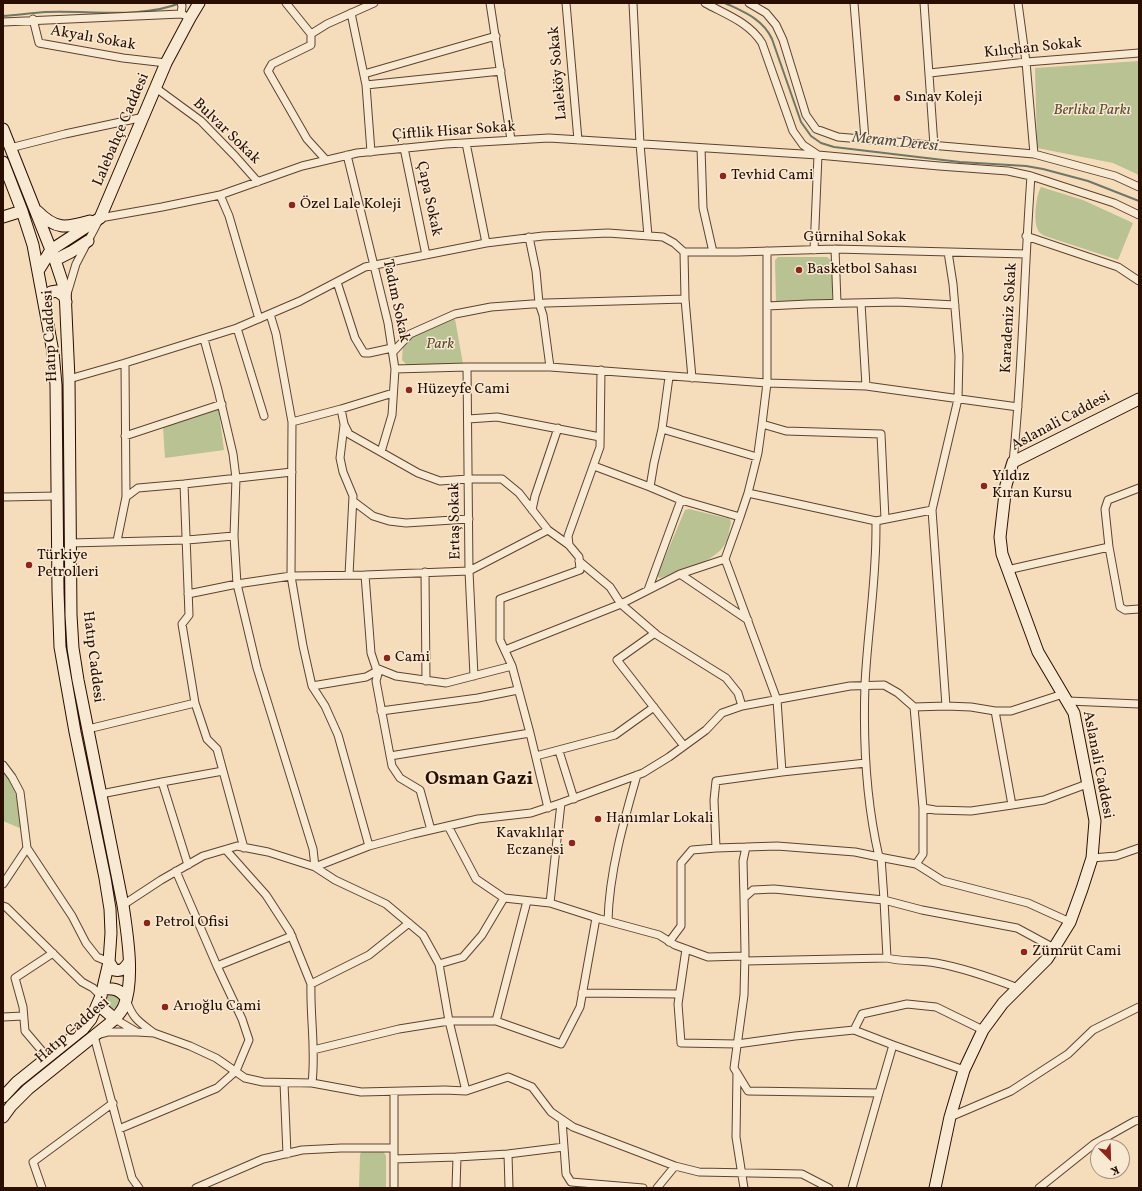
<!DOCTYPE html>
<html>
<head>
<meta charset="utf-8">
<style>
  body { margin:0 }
  #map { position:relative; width:1142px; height:1191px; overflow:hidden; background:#f5ddbb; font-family:Vollkorn,serif }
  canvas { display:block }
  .frame { position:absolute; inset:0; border:4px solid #2a0e00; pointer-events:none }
  .north { position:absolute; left:1090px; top:1139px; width:40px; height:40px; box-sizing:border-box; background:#f8e9d3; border:1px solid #a6917f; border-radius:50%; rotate:157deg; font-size:11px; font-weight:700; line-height:16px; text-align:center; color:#2a0e00 }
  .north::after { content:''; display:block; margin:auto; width:14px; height:18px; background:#8f2418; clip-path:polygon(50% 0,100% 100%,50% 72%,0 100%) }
</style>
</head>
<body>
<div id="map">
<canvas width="1142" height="1191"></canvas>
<div class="frame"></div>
<div class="north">K</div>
</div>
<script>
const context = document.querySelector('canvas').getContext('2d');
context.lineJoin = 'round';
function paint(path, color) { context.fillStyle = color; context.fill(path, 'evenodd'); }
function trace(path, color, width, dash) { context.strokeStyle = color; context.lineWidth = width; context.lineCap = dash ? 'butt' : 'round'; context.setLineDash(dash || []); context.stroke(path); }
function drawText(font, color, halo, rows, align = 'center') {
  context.font = font + ' Vollkorn,serif'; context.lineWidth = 3; context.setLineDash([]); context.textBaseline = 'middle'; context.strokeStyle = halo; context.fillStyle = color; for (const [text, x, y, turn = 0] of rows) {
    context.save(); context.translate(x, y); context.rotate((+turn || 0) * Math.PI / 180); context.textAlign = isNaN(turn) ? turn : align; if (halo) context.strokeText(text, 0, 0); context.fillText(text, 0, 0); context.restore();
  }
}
const green = new Path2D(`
  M1139,61V175L1113,163L1037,148L1035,68Z
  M1041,187L1083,200L1133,223L1118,260L1045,236C1042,234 1039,233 1038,230C1033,221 1036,195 1041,187Z
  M778,257H827L832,261V299L830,301H776L775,260Z
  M455,319L463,364L407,365L402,360L403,344L412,337Z
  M216,409L219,412L224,450L165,458L163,427Z
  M689,509L730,519L731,523C729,529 729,538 725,544C714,563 680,571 660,578L657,576L685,510Z
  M3,772C18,785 18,810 22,829L3,821Z
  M104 1001a8 8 0 1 1 16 0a8 8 0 1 1-16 0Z
  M364,1150L383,1151L386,1156V1188H359L360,1155L361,1152Z`);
const stream = new Path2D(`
  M725,3C744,12 763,19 772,39L801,122L811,136L821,143L834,147L960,162L1026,166L1043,169L1088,181L1139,201
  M3,16C17,15 32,13 46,12C87,10 142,19 180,3`);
const street = new Path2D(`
  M181,3L182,6L181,14L184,15
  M286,3L311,34V45L272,64L268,71L307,139L326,160
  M490,3L511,140
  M566,3L578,140
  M633,3L640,144L648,236
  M705,3C725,14 749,22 762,43L793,131L803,145L818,155L939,166L1008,171L1031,176L1114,203L1139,215
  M749,3L766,13L776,25L783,40L806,115L816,129L838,137L1034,154L1115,176L1139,187
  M854,3L865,139
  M924,3L934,146
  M1018,3L1026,62L1034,154
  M351,13L366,85L501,71
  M33,19L39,43L123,58L166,63
  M3,22L181,14
  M311,34L327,24L374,3
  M930,73L1026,62L1139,53
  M364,74L496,36
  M366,85L371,152
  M156,88L201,121L235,156L258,182
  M466,143L486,243
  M10,148L65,134L144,117
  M404,148L426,255
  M701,148L703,208L713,252
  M347,155L388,323L395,369L392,415L381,452
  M220,195L229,216L259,319
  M1026,236L1118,267L1139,281
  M529,237L536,271L539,303L543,315L550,367
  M835,249L837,303
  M684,252H738L835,249L1026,254
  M337,282L355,338L364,353H369L392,348
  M67,294L76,264L100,218L162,207L220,195L302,166L357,153L446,144L549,138L818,155L814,250
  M861,303L866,386
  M767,306L808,304L897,302L955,305
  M270,314L276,334L292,422L291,576L303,646L312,686L325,706L338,735L369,846
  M237,328L264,416
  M204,339L218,390L233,454L236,478L234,536L237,584L257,668L313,849L315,867L335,880L386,904L423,935L439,964L463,957L482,935L504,898
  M393,352L410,334L455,314L491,307L546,303L685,299
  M125,363L126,497
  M467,367L469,571L474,676
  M395,369L467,367H550L767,383L866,386L1018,407
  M669,377L662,429L757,457
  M69,379L125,363L237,328L300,301L365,267L375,265L486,243L543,236L608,233L663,237L674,243L684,252L685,299L692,378
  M341,409L344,424L349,434L418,473L440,481L468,479H502L519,493L548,530L569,545L579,557L580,570L500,599V640L512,666L530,733L548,808
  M468,419L497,417L600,437
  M292,422L341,409L393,393
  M762,424L767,383V251
  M344,425L340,458L343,472L353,496L349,575
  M662,429L654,463L650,487L681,500L740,517L748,493
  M125,436L222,404
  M1013,462C1023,367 1024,271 1031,176
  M594,466L650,487
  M184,484L189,615L182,624L195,703L207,739L217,749L244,848
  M3,497L58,496
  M353,501L373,516L389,521L406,523L469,519
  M532,510L535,496L558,428
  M932,510L946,706
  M740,517L725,559L777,700L782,772L866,763
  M876,521L748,493L758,453L762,424L786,431L881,434L885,519
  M117,541L126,497L138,488L184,484L292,472
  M70,543L187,540L234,536
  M569,545L568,536L600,447L601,370
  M1109,547L1120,607L1125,610L1139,609
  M1007,570L1109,547L1105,509L1108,500L1139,488
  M425,572L426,681
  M680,574L725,559
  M365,575L371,653L376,668L396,676L446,683L512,666
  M648,590L681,500
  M188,594L237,584L291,576L365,575L469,571L548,530
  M655,633L617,660L684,746
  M505,650L621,604L610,587L579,561
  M379,670L376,681L392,766L400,778L420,790L431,830
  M312,686L366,677L379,670
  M1068,701L1139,704
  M742,706L738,693L726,678L657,635L621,604L680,574L748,620
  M914,707L923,808L935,810L971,811L1012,805
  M381,711L478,698L518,690
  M995,711L1012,805L1044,800L1087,784
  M88,729L195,703
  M559,751L574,799
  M390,756L530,733
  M536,756L615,735L654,707
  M3,765L12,777L20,792L27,848L3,884
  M782,772L716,781L714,800L716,848L777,846L855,852L879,857
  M162,782L188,865
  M101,794L162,782L223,771
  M561,803L550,903L600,919L659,935L675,945L708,957L744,956
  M923,808V854L916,864L879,857C866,801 863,741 865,684C867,643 873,602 875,560C876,547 876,534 876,521L932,510L958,399L959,356L953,284L948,252
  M448,826L476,879L504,898L550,903
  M27,848L72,916L86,943L97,957L109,962
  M226,850L266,895L290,932L311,984L369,955L409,923
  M881,857L884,900L922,910L1017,928L1054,948
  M1092,858L1116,856L1139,848
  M916,864L943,881L1028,903L1070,922
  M176,871L217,966
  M744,898L743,861L746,847
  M123,905L161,880L203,856L237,846L268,852L315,867L369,846L413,834L478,819L531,813L561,803L643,773L669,757L706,730L722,713L742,706L850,686L884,685L898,693L914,707L946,706L971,707L995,711H1011L1063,694
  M3,906L6,907L82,982L93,988L101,996
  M608,921C609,873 624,820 637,775
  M669,942L681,926V863L692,850L716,848
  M686,949L678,1004L681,1043L737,1044L795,1036L854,1030L893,1045
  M745,961L887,958
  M439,964L449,1021H496L561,1044L580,1007L596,918
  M311,984C310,1017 316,1050 312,1083
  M582,993L679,994
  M126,999C132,1018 139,1022 154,1033
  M3,1017L23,1016
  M115,1019L137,1032L154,1033L190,1046L216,1058L245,1078L263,1082L312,1083L361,1092L445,1090L466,1091L508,1077L532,1087L551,1112L573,1127L675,1166L699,1172L802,1174L829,1188
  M496,1021L527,901
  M854,1030L862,1014L907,1004L936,1007L983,1030
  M135,1032H108L94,1036L132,1178L139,1188
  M313,1050L399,1029L449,1021L466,1091
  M48,1058L25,1031L23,1007L15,978L53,953
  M737,1073L736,1137L744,1188
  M284,1083L287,1154
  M879,1093L893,1045L964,1070
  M950,1117L1011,1091L1068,1054L1093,1030L1139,1007
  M119,1129L217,1088L236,1071L249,1040L242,1019L217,966L292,936
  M564,1147L566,1174L571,1182L643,1188
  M394,1159L457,1157
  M42,1188L33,1162L113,1103
  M196,1188L263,1159L302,1150L341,1148H394
  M394,1188V1092
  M456,1188L457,1157L508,1154
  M509,1188L508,1154L564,1147L562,1120
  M657,1188L675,1166
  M852,1188L879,1093L748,1091L734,1068L744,995L745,953L744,898L753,890L774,889L884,900L887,958C903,962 919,960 936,963C964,968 992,978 1018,988
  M1039,1188L1094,1144L1135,1121L1139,1120`);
const secondary = new Path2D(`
  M3,129L55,260L65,290L69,379L71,615L73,648L78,680L123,905C127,932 135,980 124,1006C122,1011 118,1015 115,1019L28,1089L11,1106L3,1117
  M3,162L22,211L33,245L53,352L56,385L58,591L60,647L75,732L105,878L110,909L111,933L109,962L101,996L91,1019L83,1029L17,1082L3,1097
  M37,211C56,230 65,228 90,221
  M3,217L22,211
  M55,260L71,252L88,241
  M38,271L51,250L100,218L166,63L190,18L199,3
  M45,306L46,297L51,292L57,291L64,296L66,302
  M109,962L114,970C122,972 125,968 129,962
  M103,989C113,988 120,989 126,998
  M99,1001L102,1008L115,1019
  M935,1188L950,1117L964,1070L983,1030L1003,1003L1047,959L1054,948L1070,922L1082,889L1092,858L1095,821L1074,713L1038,652L1002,554L1000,537L1006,485L1013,462L1139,399`);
const markers = [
  [897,98,4,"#8f2418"],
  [723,176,4,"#8f2418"],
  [292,205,4,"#8f2418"],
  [799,270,4,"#8f2418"],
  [409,390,4,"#8f2418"],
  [984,486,4,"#8f2418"],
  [29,565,4,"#8f2418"],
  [387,658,4,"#8f2418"],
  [598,819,4,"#8f2418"],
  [572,843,4,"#8f2418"],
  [147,923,4,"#8f2418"],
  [1024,952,4,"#8f2418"],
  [165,1007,4,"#8f2418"]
];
const streetNames = [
  ["Akyalı Sokak",93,39,10],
  ["Kılıçhan Sokak",1033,49,-6],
  ["Laleköy Sokak",559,73,-95],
  ["Lalebahçe Caddesi",122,130,-67],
  ["Bulvar Sokak",226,132,44],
  ["Çiftlik Hisar Sokak",454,132,-4],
  ["Çapa Sokak",428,199,78],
  ["Gürnihal Sokak",855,238],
  ["Tadım Sokak",395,301,78],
  ["Karadeniz Sokak",1010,318,-87],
  ["Hatıp Caddesi",51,336,-93],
  ["Aslanali Caddesi",1061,422,-28],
  ["Ertaş Sokak",456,521,-91],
  ["Hatıp Caddesi",92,657,83],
  ["Aslanali Caddesi",1097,765,79],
  ["Hatıp Caddesi",73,1031,-41]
];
const poiNames = [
  ["Sınav Koleji",905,98],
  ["Tevhid Cami",731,176],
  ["Özel Lale Koleji",300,205],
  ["Basketbol Sahası",807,270],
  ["Hüzeyfe Cami",417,390],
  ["Yıldız",992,477],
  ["Kıran Kursu",992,494],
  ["Türkiye",37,556],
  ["Petrolleri",37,573],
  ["Cami",395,658],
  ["Hanımlar Lokali",606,819],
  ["Kavaklılar",564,834,"right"],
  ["Eczanesi",564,851,"right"],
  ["Petrol Ofisi",155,923],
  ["Zümrüt Cami",1032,952],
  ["Arıoğlu Cami",173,1007]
];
const parkNames = [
  ["Berlika Parkı",1092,111],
  ["Park",440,345]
];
const waterNames = [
  ["Meram Deresi",895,143,6]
];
const districtNames = [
  ["Osman Gazi",479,781]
];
paint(green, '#b8c293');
trace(stream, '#6f7668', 2);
trace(street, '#5d422f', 9);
trace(secondary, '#2a0e00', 13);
trace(street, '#f8e9d3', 7);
trace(secondary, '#f8e9d3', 11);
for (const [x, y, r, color] of markers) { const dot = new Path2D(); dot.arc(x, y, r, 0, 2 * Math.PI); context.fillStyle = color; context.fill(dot); trace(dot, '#f8e9d3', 1.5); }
drawText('15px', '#2a0e00', '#f8e9d3', streetNames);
drawText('15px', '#2a0e00', '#f8e9d3', poiNames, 'left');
drawText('italic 15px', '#5c4d33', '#f8e9d3', parkNames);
drawText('italic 16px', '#524b3d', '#f8e9d3', waterNames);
drawText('bold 19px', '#2a0e00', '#f8e9d3', districtNames);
</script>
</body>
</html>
